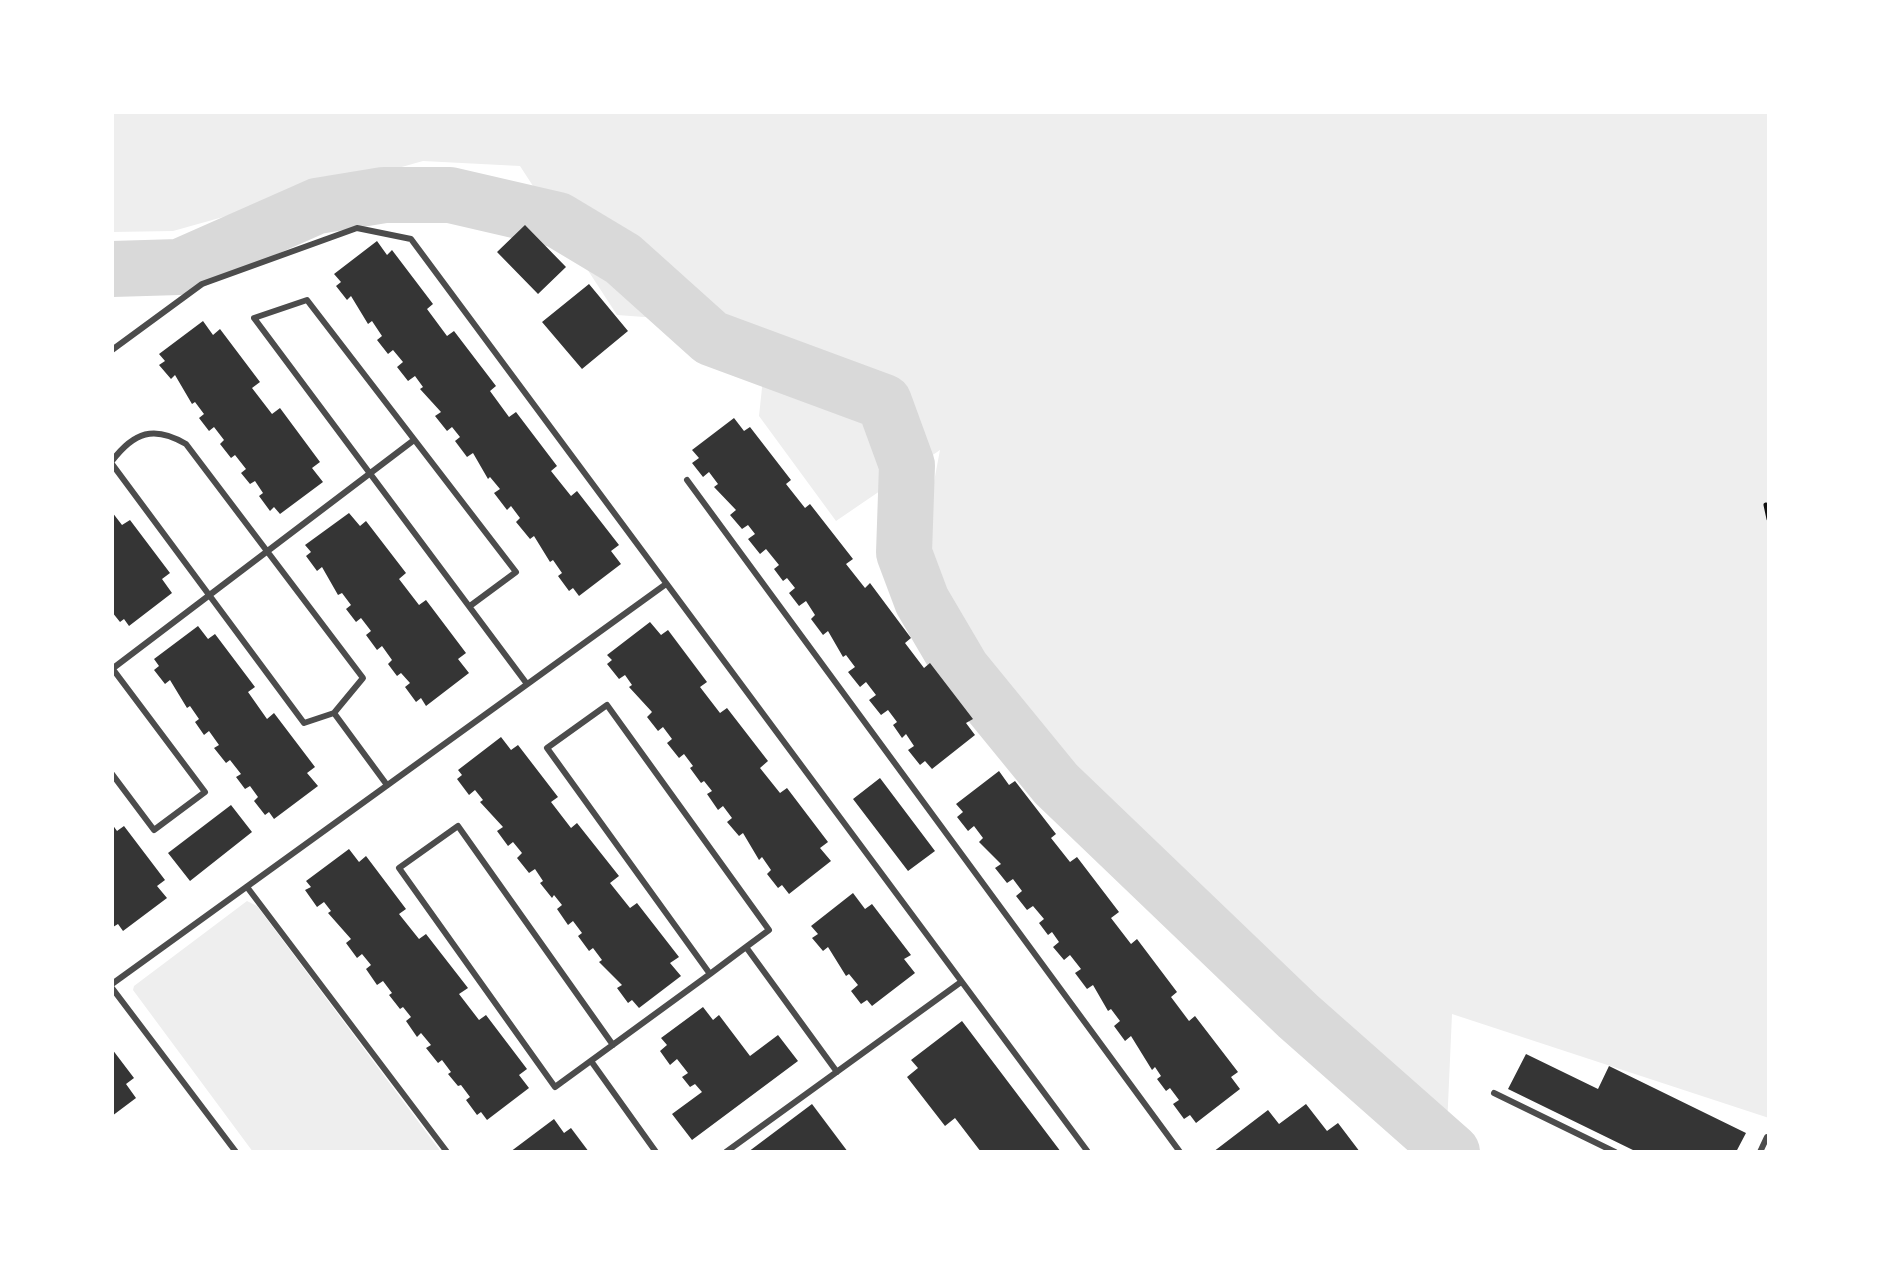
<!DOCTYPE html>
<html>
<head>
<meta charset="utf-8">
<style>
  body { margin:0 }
  #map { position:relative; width:1881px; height:1264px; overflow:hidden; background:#fff; font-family:Merriweather,serif }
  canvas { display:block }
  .frame { position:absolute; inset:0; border:114px solid #fff; pointer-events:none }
</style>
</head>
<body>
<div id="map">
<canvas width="1881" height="1264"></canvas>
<div class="frame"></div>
</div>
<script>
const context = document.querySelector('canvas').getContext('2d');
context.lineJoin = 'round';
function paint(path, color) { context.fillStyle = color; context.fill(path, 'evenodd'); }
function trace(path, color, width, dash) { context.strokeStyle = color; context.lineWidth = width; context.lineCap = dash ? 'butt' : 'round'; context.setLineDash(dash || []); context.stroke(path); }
const green = new Path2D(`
  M112,112H1769V1118L1452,1014L1447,1127L1332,1023L1048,746L942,607L922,545L940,450L836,521L759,416L764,369L658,318L617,315L520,166L423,161L173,231L112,232Z
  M247,901L257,906L441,1152H253L133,990L134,986Z`);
const river = new Path2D(`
  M112,269L179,267L317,206L384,195H450L558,220L623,259L711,338L884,402L907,465L904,553L922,601L962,669L1056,784L1298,1016L1452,1152`);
const building = new Path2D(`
  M525,225L566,267L538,294L497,252Z
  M377,241L387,255L392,250L433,304L427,309L447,336L454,331L496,386L490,391L509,417L516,412L557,466L551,471L571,496L577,491L619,545L611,551L621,564L579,596L573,588L569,591L558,576L562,573L553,560L550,562L534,536L530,539L516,522L520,518L511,506L507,510L494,493L500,489L490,477L488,479L473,453L467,457L455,441L460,437L452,427L447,431L435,416L441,412L420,389L423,387L415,376L408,381L397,367L403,362L393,350L388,354L377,340L382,336L372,321L368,324L351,296L347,300L336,286L341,282L334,274Z
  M589,284L628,331L582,369L542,322Z
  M203,321L213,335L220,329L260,382L252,388L272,414L280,408L320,462L312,468L323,482L280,514L274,507L270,511L259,496L263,493L255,481L250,484L241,473L246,469L235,455L231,458L220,444L224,440L214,427L209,431L199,418L204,414L195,402L192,404L175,375L171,379L159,365L165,361L159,354Z
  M734,418L744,431L750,427L791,480L786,484L805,508L810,504L853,559L846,564L865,588L870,583L911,638L905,643L924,668L930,663L973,719L966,723L975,735L932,769L925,761L920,765L908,750L914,746L906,734L902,738L893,725L897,722L888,710L881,715L869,700L876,695L866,682L860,687L848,672L855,667L846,655L843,657L828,631L823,635L811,619L815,615L806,601L799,606L789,593L795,588L787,578L783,581L774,569L779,565L766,549L760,554L748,539L755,534L748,525L742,529L730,515L736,510L714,487L718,484L709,472L703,477L692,463L699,458L692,450Z
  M112,512L122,525L130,520L170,573L162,579L172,593L129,626L124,619L120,622L112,612Z
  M349,513L360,526L366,521L406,573L399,579L419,605L426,600L466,653L458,659L469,673L426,706L421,698L416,702L405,687L410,683L401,673L397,676L388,664L392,660L382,646L377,650L366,635L371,631L361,618L356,622L346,609L351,605L342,593L338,595L322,567L317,571L306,556L311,552L305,545Z
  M650,622L661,635L668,630L707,682L700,687L720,713L727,708L768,761L760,768L780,793L787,788L828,842L820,848L831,861L789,894L782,885L778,888L767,874L771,870L762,857L759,860L743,833L739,836L727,822L732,818L723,806L718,810L707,794L712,791L704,781L701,783L690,768L693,766L684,754L679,758L667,743L672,739L663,727L658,731L647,717L652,712L629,687L632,685L625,675L619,679L607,664L612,660L607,655Z
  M198,626L208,639L215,634L255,687L248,692L267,719L274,713L315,767L307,773L318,786L274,819L269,812L265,815L254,801L258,797L250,786L245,789L236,777L241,774L230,760L226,763L214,748L219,745L209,731L204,735L195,722L199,719L190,706L187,708L170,680L165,684L154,670L159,666L154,659Z
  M501,737L511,750L518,745L558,797L551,802L571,828L577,823L619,876L610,883L630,908L637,903L679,957L670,963L681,976L639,1008L632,1000L628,1003L617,988L622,985L599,962L602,960L593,948L589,951L578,936L582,933L573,921L568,925L557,909L562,905L554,895L552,898L540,883L543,881L535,869L529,873L517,858L522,853L513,842L508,846L497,831L503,827L480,802L483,800L475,790L469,795L457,779L462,775L458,770Z
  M999,771L1009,785L1015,781L1056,834L1051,838L1070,862L1077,857L1119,912L1111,918L1131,944L1137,939L1177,992L1171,997L1189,1021L1195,1016L1238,1072L1231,1077L1240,1089L1196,1123L1190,1115L1184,1119L1173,1104L1179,1100L1170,1088L1166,1091L1157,1079L1161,1076L1155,1067L1152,1070L1131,1036L1125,1041L1114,1026L1120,1021L1111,1009L1108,1011L1093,985L1087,989L1075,973L1081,969L1070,955L1064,960L1053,947L1059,942L1052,932L1048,935L1039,923L1044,919L1033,906L1027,910L1016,896L1022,891L1013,879L1007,883L995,868L1001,864L979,842L983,838L974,826L968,831L957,817L963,812L956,804Z
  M880,778L935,851L908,871L853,799Z
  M231,805L252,832L190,881L168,853Z
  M112,824L117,831L124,826L165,880L157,886L167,898L123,931L118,924L113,927L112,925Z
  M349,849L359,862L366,856L406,909L399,914L419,939L426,934L468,988L459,994L479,1020L486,1015L527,1069L519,1075L529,1088L487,1120L481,1112L477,1115L466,1100L470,1097L461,1085L458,1086L448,1074L451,1072L442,1060L438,1063L426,1048L431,1045L421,1033L417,1037L406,1021L411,1017L403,1007L400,1009L389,995L392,993L383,981L377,985L366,969L371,965L362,954L357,958L346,943L351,939L328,913L331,911L324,902L317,907L305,890L311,887L306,881Z
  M853,893L865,909L872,904L911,955L904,959L915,973L872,1006L867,1000L861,1004L851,991L858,985L849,974L846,976L828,947L823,951L812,938L818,934L811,926Z
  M703,1007L713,1020L719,1015L750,1056L778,1035L798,1061L692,1140L672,1114L702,1092L695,1084L690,1087L682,1077L688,1073L677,1059L670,1065L660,1051L667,1045L661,1038Z
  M962,1021L1061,1152H981L955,1118L945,1126L907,1077L918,1068L911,1060Z
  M112,1049L134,1078L126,1084L136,1098L112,1116Z
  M1526,1054L1598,1089L1609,1066L1746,1133L1736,1152H1637L1508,1089Z
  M812,1104L848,1152H748Z
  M1306,1104L1327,1131L1338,1123L1360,1152H1213L1268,1110L1279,1124Z
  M554,1119L564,1133L571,1128L589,1152H510Z`);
const path = new Path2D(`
  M1766,505L1769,519`);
const service = new Path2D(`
  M112,350L202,284L357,228L411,239L1088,1152
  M112,461C134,432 154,425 186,444L363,678L334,713L304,723L112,464
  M687,480L1180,1152
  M470,606L516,572L307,300L254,318L527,684
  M112,668L205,792L154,830L112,774
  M112,669L414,440
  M334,713L387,785
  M247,887L447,1152
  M746,947L710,974L547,748L607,705L769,930L746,947L837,1072
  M112,984L666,584
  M112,988L236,1152
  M613,1045L458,826L399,868L555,1087L710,974
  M591,1061L656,1152
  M1494,1093L1615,1152
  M726,1152L961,982
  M1760,1152L1767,1137`);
paint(green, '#eee');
trace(river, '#d9d9d9', 56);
paint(building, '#353535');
trace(path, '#111', 5);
trace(service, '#4c4c4c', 6);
</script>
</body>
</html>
